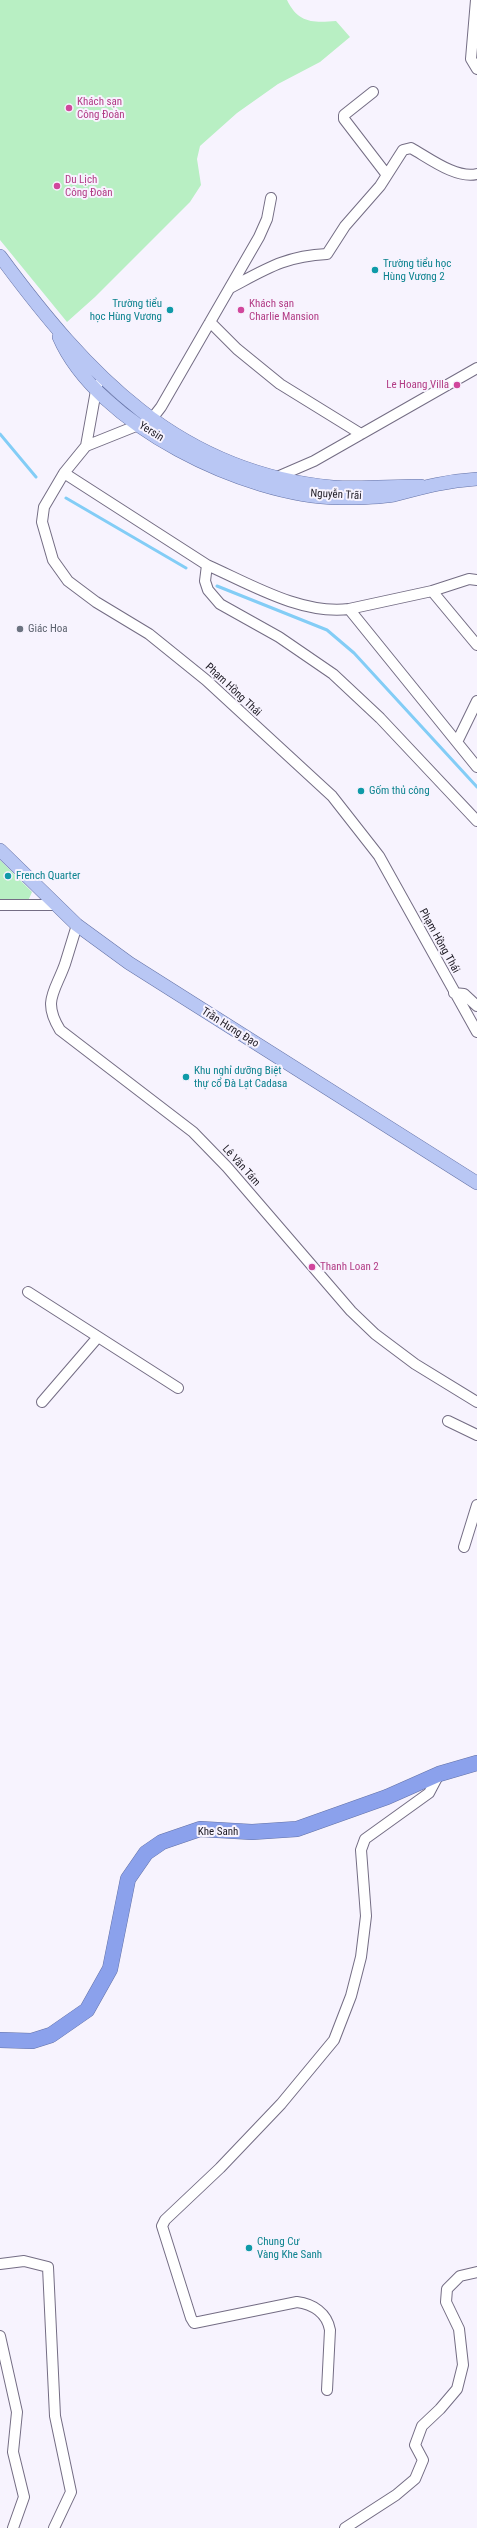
<!DOCTYPE html>
<html>
<head>
<meta charset="utf-8">
<style>
  body { margin:0 }
  canvas { display:block; background:#f7f3fe }
</style>
</head>
<body>
<canvas width="477" height="2528"></canvas>
<script>
const context = document.querySelector('canvas').getContext('2d');
context.lineJoin = 'round';
function paint(path, color) { context.fillStyle = color; context.fill(path, 'evenodd'); }
function trace(path, color, width, dash) { context.strokeStyle = color; context.lineWidth = width; context.lineCap = dash ? 'butt' : 'round'; context.setLineDash(dash || []); context.stroke(path); }
function drawText(font, color, halo, rows, align = 'center') {
  context.font = font + ' "Roboto Condensed",sans-serif'; context.lineWidth = 4; context.setLineDash([]); context.textBaseline = 'middle'; context.strokeStyle = halo; context.fillStyle = color; for (const [text, x, y, turn = 0] of rows) {
    context.save(); context.translate(x, y); context.rotate((+turn || 0) * Math.PI / 180); context.textAlign = isNaN(turn) ? turn : align; if (halo) context.strokeText(text, 0, 0); context.fillText(text, 0, 0); context.restore();
  }
}
const green = new Path2D(`
  M0,0H287C298,23 313,23 336,21L350,37L320,62L278,84L237,113L200,146L197,159L201,185L190,202L95,297L67,322L0,240Z
  M0,860L32,892L28,901H0Z`);
const stream = new Path2D(`
  M0,434L36,477
  M66,498L186,568
  M217,586L327,630L354,653L477,787`);
const minor = new Path2D(`
  M476,0L471,59L477,69
  M373,92L344,115V119L387,175
  M271,198L267,219L259,237L161,407L151,420L86,446L64,473L44,507L42,522L53,560L68,581L96,602L149,634L206,680L332,796L379,856L477,1032
  M230,288C266,269 285,256 327,254L345,226L380,186L403,150L411,148C429,158 456,179 477,174
  M210,322L237,349L280,384L361,434
  M86,446L97,385
  M64,473L207,565L205,581L208,590L220,604L279,637L333,674L380,718L477,821
  M277,477L314,461L477,368
  M207,565C250,584 301,615 349,609L477,767
  M432,591L469,579L477,580
  M349,609L432,591L477,645
  M457,742L477,701
  M0,905H53
  M77,925C73,938 69,951 65,964C55,992 42,1001 60,1030L193,1132L227,1167L351,1311L375,1334L415,1364L477,1402
  M454,993L464,994L477,1006
  M28,1292L178,1388
  M42,1402L98,1337
  M448,1421L477,1435
  M464,1547L477,1505
  M0,2264L24,2261L48,2267L55,2416L71,2492L54,2528
  M0,2336L17,2412L13,2452L24,2497L13,2528
  M327,2390L330,2330C327,2313 313,2304 297,2302L194,2323L191,2318L162,2226L165,2220L220,2168L281,2104L334,2040L351,1996L361,1957L366,1916L361,1850L365,1839L429,1793L439,1774
  M345,2528L396,2495L415,2479L423,2460L415,2445L422,2426L440,2409L457,2389L463,2365L459,2329L446,2302L447,2289L460,2276L477,2272`);
const major = new Path2D(`
  M0,256C87,374 178,473 333,487C362,489 392,486 421,486
  M59,337C97,425 246,497 339,498C357,498 377,498 394,495C424,487 445,481 477,479
  M0,850L77,925L129,963L477,1183`);
const highway = new Path2D(`
  M0,2040L32,2041L51,2035L87,2010L110,1969L128,1879L146,1853L162,1842L200,1829L252,1832L297,1829L387,1797L439,1774L477,1763`);
const markers = [
  [69,108,4,"#d1479c"],
  [57,186,4,"#d1479c"],
  [375,270,4,"#0f9aa8"],
  [170,310,4,"#0f9aa8"],
  [241,310,4,"#d1479c"],
  [457,385,4,"#d1479c"],
  [20,629,4,"#6b7280"],
  [361,791,4,"#0f9aa8"],
  [8,876,4,"#0f9aa8"],
  [186,1077,4,"#0f9aa8"],
  [312,1267,4,"#d1479c"],
  [249,2248,4,"#0f9aa8"]
];
const hotelNames = [
  ["Khách sạn",77,102],
  ["Công Đoàn",77,115],
  ["Du Lịch",65,180],
  ["Công Đoàn",65,193],
  ["Khách sạn",249,304],
  ["Charlie Mansion",249,317],
  ["Le Hoang Villa",449,385,"right"],
  ["Thanh Loan 2",320,1267]
];
const cultureNames = [
  ["Trường tiểu học",383,264],
  ["Hùng Vương 2",383,277],
  ["Trường tiểu",162,304,"right"],
  ["học Hùng Vương",162,317,"right"],
  ["Gốm thủ công",369,791],
  ["French Quarter",16,876],
  ["Khu nghỉ dưỡng Biệt",194,1071],
  ["thự cổ Đà Lạt Cadasa",194,1084],
  ["Chung Cư",257,2242],
  ["Vàng Khe Sanh",257,2255]
];
const streetNames = [
  ["Yersin",151,432,32],
  ["Nguyễn Trãi",336,495,3],
  ["Phạm Hồng Thái",233,690,43],
  ["Phạm Hồng Thái",439,941,61],
  ["Trần Hưng Đạo",230,1028,32],
  ["Lê Văn Tám",241,1166,48],
  ["Khe Sanh",218,1832]
];
const worshipNames = [
  ["Giác Hoa",28,629]
];
paint(green, '#b8efc3');
trace(stream, '#83cdf6', 3);
trace(minor, '#746d84', 12);
trace(major, '#6472a6', 14);
trace(highway, '#6472a6', 16);
trace(minor, '#fff', 10);
trace(major, '#b9c7f4', 13);
trace(highway, '#8ba1ec', 15);
for (const [x, y, r, color] of markers) { const dot = new Path2D(); dot.arc(x, y, r, 0, 2 * Math.PI); context.fillStyle = color; context.fill(dot); trace(dot, '#f7f3fe', 1.5); }
drawText('11px', '#b23c85', '#f7f3fe', hotelNames, 'left');
drawText('11px', '#0d838f', '#f7f3fe', cultureNames, 'left');
drawText('11px', '#1d1a23', '#f7f3fe', streetNames);
drawText('11px', '#5b616d', '#f7f3fe', worshipNames, 'left');
</script>
</body>
</html>
